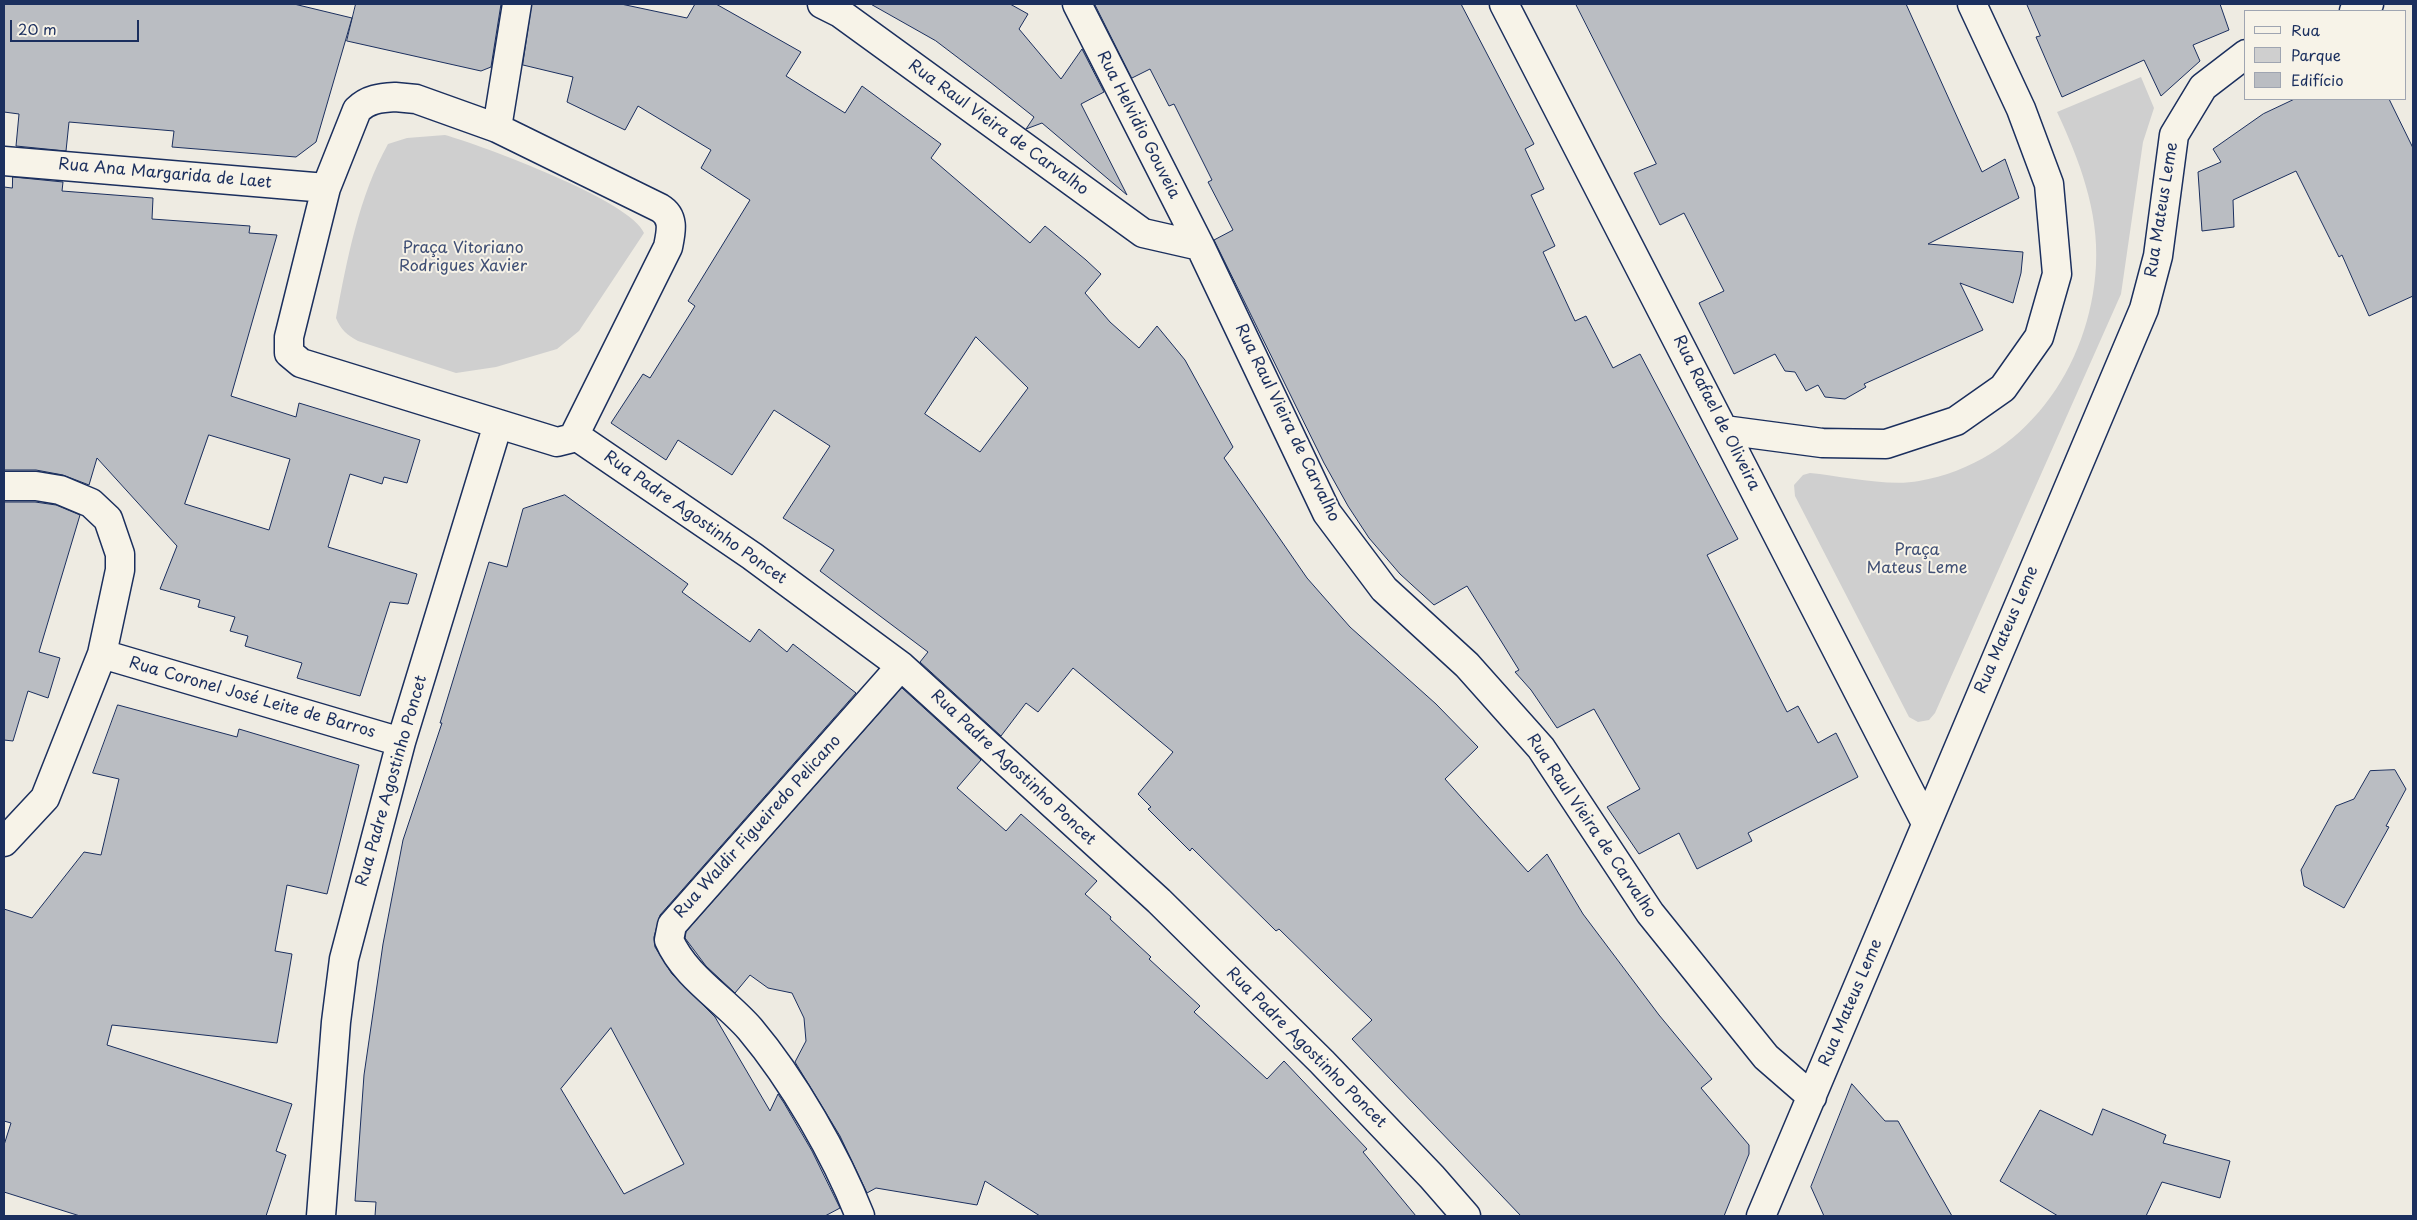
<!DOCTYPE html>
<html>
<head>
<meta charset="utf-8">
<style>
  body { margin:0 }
  #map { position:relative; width:2417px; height:1220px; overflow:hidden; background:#eeebe2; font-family:"Playpen Sans",sans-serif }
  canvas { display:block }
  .frame { position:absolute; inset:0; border:5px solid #1b2f5e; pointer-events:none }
  .legend { position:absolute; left:2244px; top:10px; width:162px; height:90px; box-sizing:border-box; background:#f7f3e8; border:1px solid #9fa5b1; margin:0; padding:6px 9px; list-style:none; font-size:15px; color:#1b2f5e }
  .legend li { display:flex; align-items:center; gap:10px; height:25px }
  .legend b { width:25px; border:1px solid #9fa5b1 }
  .scale { position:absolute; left:10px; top:20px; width:129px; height:22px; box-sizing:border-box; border:2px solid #1b2f5e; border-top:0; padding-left:6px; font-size:15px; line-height:18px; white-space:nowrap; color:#1b2f5e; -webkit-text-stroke:4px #f7f3e8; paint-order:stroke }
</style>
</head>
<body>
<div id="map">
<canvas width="2417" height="1220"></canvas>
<div class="frame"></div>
<ul class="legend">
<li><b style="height:6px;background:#f7f3e8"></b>Rua</li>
<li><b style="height:14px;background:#cfcfcf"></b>Parque</li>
<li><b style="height:14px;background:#babdc2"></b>Edifício</li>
</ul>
<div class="scale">20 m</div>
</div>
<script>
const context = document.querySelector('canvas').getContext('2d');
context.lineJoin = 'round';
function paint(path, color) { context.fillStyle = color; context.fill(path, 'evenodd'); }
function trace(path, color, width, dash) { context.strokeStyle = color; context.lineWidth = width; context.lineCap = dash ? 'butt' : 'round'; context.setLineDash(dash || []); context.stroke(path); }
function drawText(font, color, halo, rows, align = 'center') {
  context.font = font + ' "Playpen Sans",sans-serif'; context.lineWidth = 4; context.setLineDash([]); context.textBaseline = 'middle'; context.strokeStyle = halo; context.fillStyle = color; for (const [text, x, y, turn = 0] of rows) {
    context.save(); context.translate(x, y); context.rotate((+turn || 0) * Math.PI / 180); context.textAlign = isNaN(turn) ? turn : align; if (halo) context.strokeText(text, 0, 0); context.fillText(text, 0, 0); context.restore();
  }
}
const green = new Path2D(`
  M2141,77L2154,108L2143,142L2121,294L1935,713L1929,720L1918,722L1909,717L1795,496L1794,485L1803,475L1810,473C1841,476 1889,487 1919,481C2024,463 2091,367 2096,265C2099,211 2079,159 2057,112Z
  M445,135C481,145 632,201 644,233L579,331L557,349L496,367L456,373L358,341C347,335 341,330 336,318C347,259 359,196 388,144L407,138Z`);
const building = new Path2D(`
  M4,4H294L352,18L316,142L296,157L172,147L174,131L69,122L66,151L16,146L19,114L4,112Z
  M356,4H501L491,67L481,71L347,41Z
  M532,4H621L687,18L695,4H716L801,52L786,76L845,113L862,86L941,144L931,158L1030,243L1045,226L1086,260L1101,274L1085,293L1110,322L1139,348L1157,326L1185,360L1233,447L1224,458L1307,578L1350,627L1436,704L1478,747L1445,779L1528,872L1547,854L1583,914L1659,1015L1712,1079L1701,1088L1749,1145V1154L1724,1216H1521L1352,1039L1372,1020L1279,929L1276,931L1192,848L1190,851L1148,809L1151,807L1138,794L1173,752L1073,668L1038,712L1026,703L1001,736L920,662L928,652L820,571L834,550L783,518L830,446L774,410L732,475L678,440L666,460L611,423L643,374L650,378L695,306L688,301L750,200L701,168L711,150L638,106L625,130L567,102L573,77L523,65ZM976,337L1028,388L980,452L925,414Z
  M871,4H1010L1028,14L1019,29L1061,79L1082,49L1104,92L1081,104L1127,195L1042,123L1026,129L1034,117L990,82L936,41Z
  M1095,4H1461L1534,144L1525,149L1544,189L1531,195L1555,246L1543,252L1575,321L1586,316L1613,368L1640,354L1738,539L1707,555L1787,712L1798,706L1818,743L1836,733L1858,777L1748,833L1752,841L1697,869L1679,833L1639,854L1607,807L1640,789L1594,709L1557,728L1531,690L1515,672L1519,670L1467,586L1434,605L1400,574L1369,538L1348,506L1324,463L1214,240L1233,230L1208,182L1212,180L1174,104L1169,106L1150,69L1132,78Z
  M1576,4H1906L1982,172L2005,159L2019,198L1928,244L2023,252L2021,273L2013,303L1960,283L1983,330L1864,384L1866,387L1845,399L1825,397L1818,385L1806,391L1795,372L1785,371L1775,354L1734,374L1699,303L1724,291L1684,213L1660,225L1634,173L1656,164Z
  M2027,4H2220L2229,30L2193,45L2200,61L2161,96L2144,60L2062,97L2036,37L2040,36Z
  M2295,99H2389L2413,148V296L2369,316L2342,255L2339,257L2296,171L2233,200L2234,227L2202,231L2198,172L2221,162L2213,149L2263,114Z
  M13,177L63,182L62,191L153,198L152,219L250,226L249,233L277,235L231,396L296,417L299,403L420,440L407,483L384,477L382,484L350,474L328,547L417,574L408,604L390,602L360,696L297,678L302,663L245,646L248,636L230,631L235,617L198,607L200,600L160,589L177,546L97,458L89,485L63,475L36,470H4V187L12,188ZM209,435L290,459L269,530L185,504Z
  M565,495L688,584L682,592L750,642L759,629L787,652L793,644L856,693L660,915L654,937L655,947L672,974L715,1017L770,1111L778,1094L784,1103L812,1151L840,1208L825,1216H375L376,1202L355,1201L364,1075L383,944L403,840L442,723H440L489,562L507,567L523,509ZM611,1028L684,1164L624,1194L561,1089Z
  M4,502H35L56,505L80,515L39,652L60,658L48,698L28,691L13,741L4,740Z
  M902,688L981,760L957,788L1006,831L1021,814L1097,881L1085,894L1111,917L1110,919L1151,957L1149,959L1200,1006L1194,1012L1267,1079L1284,1061L1367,1149L1363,1152L1416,1216H1040L985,1181L977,1205L876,1188L867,1193L840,1136L795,1062L806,1041L804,1018L792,993L768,988L750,975L735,993L706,966L685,938L686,932Z
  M118,705L237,737L239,729L359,765L327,894L287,885L275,951L292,954L277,1043L112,1025L107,1045L292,1104L276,1151L286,1155L266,1216H80L4,1192V1145L11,1123L4,1121V909L32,918L84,852L101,855L119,779L93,773Z
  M2395,770L2406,789L2386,826L2389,827L2344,908L2304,886L2301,870L2336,806L2354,799L2370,771Z
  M1852,1084L1885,1121H1898L1952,1216H1824L1811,1187Z
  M2103,1109L2166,1135L2163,1143L2230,1161L2220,1198L2162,1182L2146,1216H2058L2000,1181L2040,1110L2092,1135Z`);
const minor = new Path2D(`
  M822,4L840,13L1143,233L1200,246L1327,513L1384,589L1467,665L1541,748L1650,913L1766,1057L1812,1097
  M1077,4L1200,246
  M1504,4L1926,823
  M2354,11L2369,4
  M395,97L416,99L497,128L660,208C675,217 671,232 668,247L573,438L557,442L301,363L289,353V337L326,188L357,110C368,99 380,98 395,97Z
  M497,128L517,4
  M4,161L326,188
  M1724,430L1822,443L1886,444L1956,421L2003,388L2039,337L2057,274L2049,184L2021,109L1972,4
  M576,436L752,556L901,666L1159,901L1322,1062L1432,1177L1466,1216
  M4,486H36L60,490L91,503L108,519L120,554V570L102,654L45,798L4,842
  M102,654L401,742
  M321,1216L336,1022L344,959L401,742L498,424
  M860,1216C836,1155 793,1080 750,1029C724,999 685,977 669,940L672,925L901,666
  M1761,1216L2144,309L2158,256L2174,135L2203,87L2246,54`);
const streetNames = [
  ["Rua Helvidio Gouveia",1138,125,63],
  ["Rua Raul Vieira de Carvalho",998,128,36],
  ["Rua Ana Margarida de Laet",165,174,5],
  ["Rua Mateus Leme",2162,210,-81],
  ["Rua Rafael de Oliveira",1716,413,63],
  ["Rua Raul Vieira de Carvalho",1287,423,64],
  ["Rua Padre Agostinho Poncet",695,518,35],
  ["Rua Mateus Leme",2007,630,-67],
  ["Rua Coronel José Leite de Barros",252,698,16],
  ["Rua Padre Agostinho Poncet",1013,768,43],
  ["Rua Padre Agostinho Poncet",392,781,-74],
  ["Rua Raul Vieira de Carvalho",1591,826,56],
  ["Rua Waldir Figueiredo Pelicano",758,827,-48],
  ["Rua Mateus Leme",1851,1003,-67],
  ["Rua Padre Agostinho Poncet",1306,1048,45]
];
const parkNames = [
  ["Praça Vitoriano",463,249],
  ["Rodrigues Xavier",463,267],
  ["Praça",1917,551],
  ["Mateus Leme",1917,569]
];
paint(green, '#cfcfcf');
paint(building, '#babdc2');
trace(building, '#1b2f5e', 1);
trace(minor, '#1b2f5e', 31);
trace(minor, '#f7f3e8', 28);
drawText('16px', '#1b2f5e', '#f7f3e8', streetNames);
drawText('16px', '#3f4f75', '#f7f3e8', parkNames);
</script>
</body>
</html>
